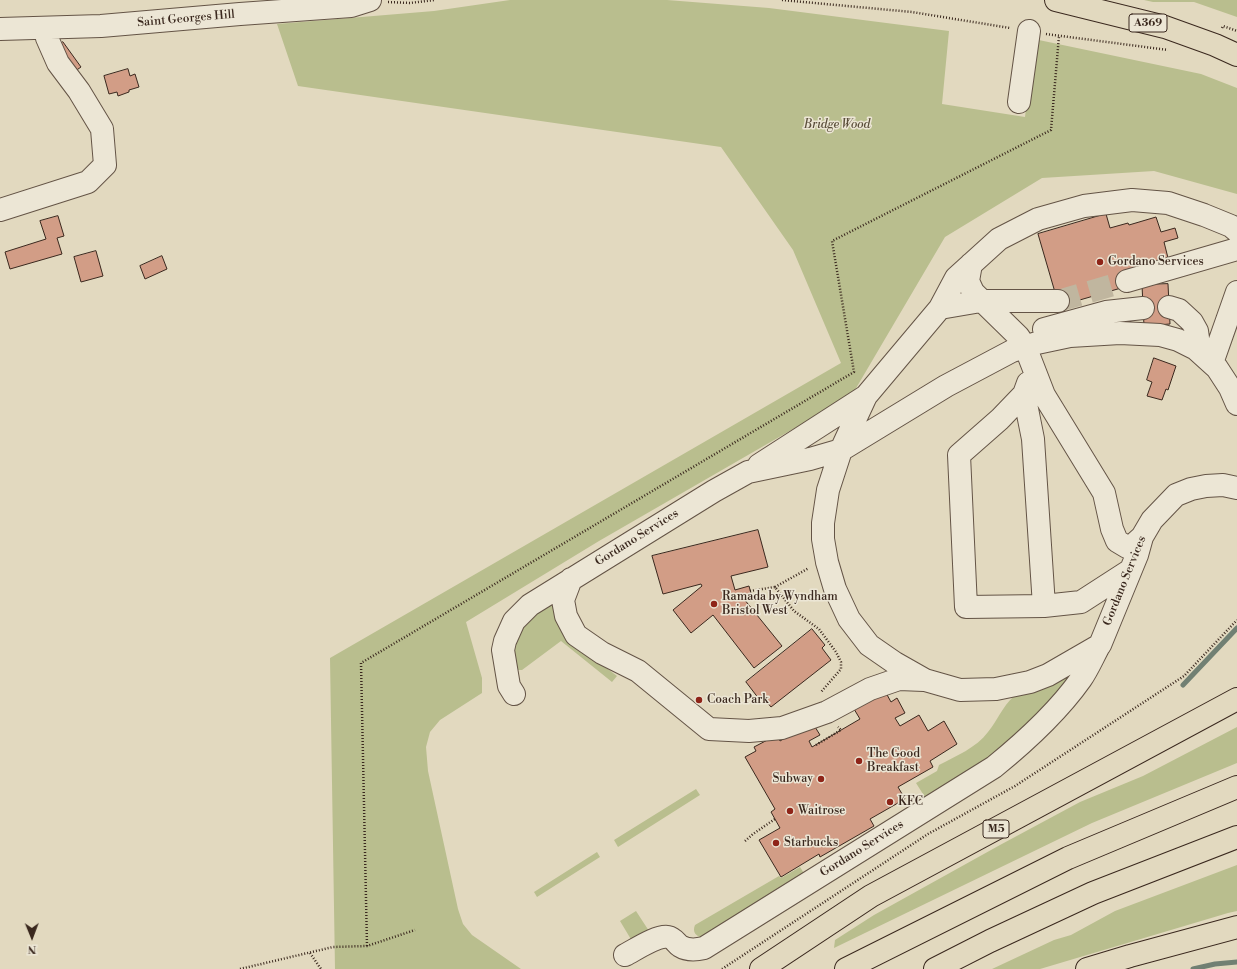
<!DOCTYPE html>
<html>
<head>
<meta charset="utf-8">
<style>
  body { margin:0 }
  #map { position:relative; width:1237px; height:969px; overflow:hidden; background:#e2d9bf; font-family:"Libre Bodoni",serif }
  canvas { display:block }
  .north { position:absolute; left:12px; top:917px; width:40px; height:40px; -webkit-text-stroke:3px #ece6d5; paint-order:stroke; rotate:179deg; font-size:11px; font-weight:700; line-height:16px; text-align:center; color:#3a281e }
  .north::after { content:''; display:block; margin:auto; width:14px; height:18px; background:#3a281e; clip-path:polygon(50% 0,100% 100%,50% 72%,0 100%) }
</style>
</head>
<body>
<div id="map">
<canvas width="1237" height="969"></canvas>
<div class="north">N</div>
</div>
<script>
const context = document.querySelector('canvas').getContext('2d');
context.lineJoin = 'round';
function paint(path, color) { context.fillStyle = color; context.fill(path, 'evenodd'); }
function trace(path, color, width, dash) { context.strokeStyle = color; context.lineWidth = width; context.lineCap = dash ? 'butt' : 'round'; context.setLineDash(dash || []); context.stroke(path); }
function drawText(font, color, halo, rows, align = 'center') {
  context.font = font + ' "Libre Bodoni",serif'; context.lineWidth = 3; context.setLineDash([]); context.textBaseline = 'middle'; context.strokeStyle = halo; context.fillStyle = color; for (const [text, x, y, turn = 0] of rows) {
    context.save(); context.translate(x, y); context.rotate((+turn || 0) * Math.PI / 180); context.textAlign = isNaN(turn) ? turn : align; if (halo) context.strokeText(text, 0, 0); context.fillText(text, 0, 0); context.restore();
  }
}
const green = new Path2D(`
  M510,0H667L769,8L949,31L942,104L1025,117L1034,39L1201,74L1237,88V194L1154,171L1042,178L945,237L852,395L599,541L466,622L482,678V693L440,720L430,732L426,747L428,771L458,909L463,924L472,935L521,969H335L330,658L841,363L793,250L721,147L298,86L277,24L434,11Z
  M1144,0H1237V17L1194,2H1153Z
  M551,601L588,654L617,676L612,682L561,641L522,670H518L516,668C515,663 513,657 514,652C515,629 536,615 551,601Z
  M1073,674L1033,726L928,802L916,783L937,771L939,765C956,756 976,748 988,732C997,721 1003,706 1013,697Z
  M1237,727V763L1092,823L834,948L835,940L874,915L1000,845L1080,802L1143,776Z
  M696,789L700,795L618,847L614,840Z
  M597,852L600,857L537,897L534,892Z
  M1237,865V911L1228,913L1040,969H992L1054,940L1071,935L1115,911Z
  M800,867L805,875L702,938C696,936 692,932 695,925L779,876L781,878Z
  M636,911L649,931L632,941L620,921Z`);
const stream = new Path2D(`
  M1183,685L1237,628
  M1193,969L1215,964L1237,962`);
const building = new Path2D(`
  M63,42L81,67L71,74L54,49Z
  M128,69L130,76L135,74L139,87L129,90V92L118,96L117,92L109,94L104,76Z
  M1106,214L1110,228L1128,223L1129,225L1156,217L1161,232L1175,228L1178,238L1164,242L1168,258L1141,266L1128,286L1059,306L1038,234Z
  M58,216L64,236L57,238L62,254L10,269L5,252L46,239L40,221Z
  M96,251L103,276L81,282L74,257Z
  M162,256L167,269L145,279L140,266Z
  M1168,284L1170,324L1144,326L1142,285Z
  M1154,358L1176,366L1168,390L1166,389L1162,400L1147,396L1152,382L1147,380Z
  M758,530L768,567L731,576L735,590L749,586L752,597L744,599L782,646L754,668L713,615L691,633L673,610L702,586L701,584L663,594L652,556Z
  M812,629L825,645L822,648L831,660L771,707L762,696L759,699L746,682Z
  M885,691L891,702L897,698L905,713L895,718L900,726L919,715L928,731L944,721L957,744L930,761L933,767L898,787L905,799L870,819L874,826L820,857L819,854L781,877L759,840L780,828L771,812L775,809L745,757L756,751L754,747L777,735L780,741L812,722L820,735L809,741L812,747L860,719L854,709Z`);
const minorTunnel = new Path2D(`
  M1058,301L1127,281`);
const path = new Path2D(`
  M782,0L912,12L1010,28
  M388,2L410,3L434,0
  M1222,28L1223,26L1237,31
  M1046,34L1168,50
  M775,587L809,568
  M750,591L775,587L794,611L819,629L836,652L841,662V669L821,692
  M816,745L841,730L838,727
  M745,841L753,834L775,819
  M367,946L361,663L854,372L832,241L1051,130L1059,36
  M310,953L321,969
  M240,969L333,947L367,946L415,930
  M722,969L928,834L1015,786L1184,676L1237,620`);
const minor = new Path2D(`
  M0,29L101,26L240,14L351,6L370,0
  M1019,102L1029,31
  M0,210L88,182L105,165L102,129L79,91L58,63L47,38L45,28
  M1237,231L1231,226L1204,215L1168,203L1132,200L1084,206L1038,219L999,239L956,278L940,308L866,396L841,450L828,490L823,523V539L827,562L835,589L849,619L869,645L895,663L925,680L960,690L996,689L1030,682L1048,675L1100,645L1137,555L1142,537L1152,520L1176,495L1191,489L1206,486L1223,485L1237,488
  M971,264L968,281L973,292L1018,336L1025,346L1044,395L1104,493L1112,529L1117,541L1127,547L1132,546L1142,537
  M1127,281L1237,249
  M1169,307L1179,310L1192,322L1197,331L1198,338L1196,349
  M940,308L981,301H1058
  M1044,329L1106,312L1143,308
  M1212,363L1237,292
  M1028,383L1024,394L1033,439L1044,606
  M1024,394L1000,419L959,455L966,607L1044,606L1081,602L1129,571
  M759,465L866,396
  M571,579L563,600L566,616L576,635L602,653L638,671L709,729L749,731L782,728L827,712L870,689L899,679L924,680
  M514,694L509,686L503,650L505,641L514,621L530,605L714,491L748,472L810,459L841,450L946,386L1012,351L1037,343L1070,336L1120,333L1160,335L1178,340L1196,349L1217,368L1230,388L1237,404
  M625,955C635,950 657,935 668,937C674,938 676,943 680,946C688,951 696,950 704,948L994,767C1026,741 1057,713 1081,679C1088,669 1093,657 1099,646`);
const major = new Path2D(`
  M1056,0L1165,27L1215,45L1237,55`);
const highway = new Path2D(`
  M761,969L871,896L1237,699
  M846,969L1068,858L1237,787
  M935,969L990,941L1093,893L1237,837
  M1087,969L1130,956L1237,927`);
const markers = [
  [1100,262,4,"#8f2418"],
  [714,604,4,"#8f2418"],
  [699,700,4,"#8f2418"],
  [859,761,4,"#8f2418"],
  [821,779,4,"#8f2418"],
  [890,802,4,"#8f2418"],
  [790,811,4,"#8f2418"],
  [776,843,4,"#8f2418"]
];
const shields = [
  [1148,23,38],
  [996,829,26]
];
const shieldNames = [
  ["A369",1148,23],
  ["M5",996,829]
];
const streetNames = [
  ["Saint Georges Hill",186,19,-5],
  ["Gordano Services",637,538,-32],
  ["Gordano Services",1125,581,-68],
  ["Gordano Services",862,849,-32]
];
const parkNames = [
  ["Bridge Wood",837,125]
];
const poiNames = [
  ["Gordano Services",1108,262],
  ["Ramada by Wyndham",722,597],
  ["Bristol West",722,611],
  ["Coach Park",707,700],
  ["The Good",867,754],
  ["Breakfast",867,768],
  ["Subway",813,779,"right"],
  ["KFC",898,802],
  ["Waitrose",798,811],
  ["Starbucks",784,843]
];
paint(green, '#b9be8e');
trace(stream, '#718073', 5);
paint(building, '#d29d86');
trace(building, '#3a281e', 1);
trace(minorTunnel, '#c0b69f', 22, [22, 11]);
trace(minor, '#645446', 24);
trace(major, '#3a281e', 24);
trace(highway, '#3a281e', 24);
trace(path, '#3a281e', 2.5, [1, 2]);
trace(minor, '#ece6d5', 22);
trace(major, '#e2d9bf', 22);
trace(highway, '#e2d9bf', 22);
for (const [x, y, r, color] of markers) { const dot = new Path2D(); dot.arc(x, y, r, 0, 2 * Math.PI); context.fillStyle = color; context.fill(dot); trace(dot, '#ece6d5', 1.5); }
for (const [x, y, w] of shields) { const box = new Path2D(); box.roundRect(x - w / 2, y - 9, w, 18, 3); context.fillStyle = '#ece6d5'; context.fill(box); trace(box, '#3a281e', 1); }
drawText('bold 11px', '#3a281e', null, shieldNames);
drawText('12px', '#3a281e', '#ece6d5', streetNames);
drawText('italic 12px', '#5a4e3a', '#ece6d5', parkNames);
drawText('12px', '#3a281e', '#ece6d5', poiNames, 'left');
</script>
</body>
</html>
